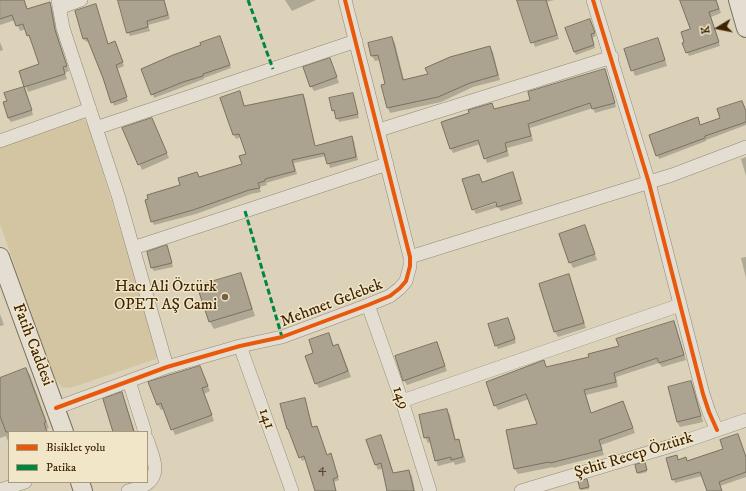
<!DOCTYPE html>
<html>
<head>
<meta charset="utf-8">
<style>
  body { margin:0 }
  #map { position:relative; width:746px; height:491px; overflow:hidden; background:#dbd2b9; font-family:"IM FELL DW Pica",serif }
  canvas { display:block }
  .legend { position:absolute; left:8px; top:431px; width:140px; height:52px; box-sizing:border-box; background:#f1e6c8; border:1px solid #a99879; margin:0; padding:5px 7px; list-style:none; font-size:12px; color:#3e2303 }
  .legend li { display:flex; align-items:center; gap:8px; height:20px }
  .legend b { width:20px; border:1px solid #a99879 }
  .north { position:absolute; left:698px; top:8px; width:40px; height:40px; -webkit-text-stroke:3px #f1e6c8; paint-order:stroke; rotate:260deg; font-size:11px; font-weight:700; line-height:16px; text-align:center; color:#3e2303 }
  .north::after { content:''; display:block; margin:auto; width:14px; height:18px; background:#3e2303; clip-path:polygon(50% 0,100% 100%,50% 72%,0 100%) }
</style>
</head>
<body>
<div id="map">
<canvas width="746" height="491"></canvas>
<ul class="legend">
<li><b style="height:5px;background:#e8590c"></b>Bisiklet yolu</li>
<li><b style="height:5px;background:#00873e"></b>Patika</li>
</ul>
<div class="north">K</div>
</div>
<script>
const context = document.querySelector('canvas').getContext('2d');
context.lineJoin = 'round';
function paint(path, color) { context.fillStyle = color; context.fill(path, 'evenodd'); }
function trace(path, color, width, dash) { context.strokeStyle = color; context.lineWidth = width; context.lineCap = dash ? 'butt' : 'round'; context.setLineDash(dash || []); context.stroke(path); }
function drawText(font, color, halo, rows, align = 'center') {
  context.font = font + ' "IM FELL DW Pica",serif'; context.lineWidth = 3; context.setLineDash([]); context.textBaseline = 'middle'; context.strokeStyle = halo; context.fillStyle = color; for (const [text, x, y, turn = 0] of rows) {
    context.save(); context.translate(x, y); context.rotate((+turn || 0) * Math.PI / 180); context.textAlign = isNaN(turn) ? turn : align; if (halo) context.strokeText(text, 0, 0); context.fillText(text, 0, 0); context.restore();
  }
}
const green = new Path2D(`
  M82,117L88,124L158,353L156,359L70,388L62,387L57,382L53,374L0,224V143Z`);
const shadow = new Path2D(`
  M0,0H24L28,10L49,3L52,8L58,37L69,71L65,73L67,79L28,92L20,71L40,65L32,40L31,41L28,35L26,29L20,31L15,20L0,25Z
  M122,0H164L170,19L148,25L150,31L130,36L128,32Z
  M285,0H316L292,11Z
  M518,0H554L547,2L559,39L535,47Z
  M681,0H716L721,13L711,17L720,46L689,56L687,52L691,29Z
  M76,11L108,45H116L124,66L117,69L128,101L114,106L89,41L86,42L84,38Z
  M590,20L596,36L592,38L595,48L576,55L574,51Z
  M392,38L395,43L404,80L429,74L490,47L493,52L500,80L473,87L441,102L390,113L388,108L386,85L380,60L375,61L372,56L369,43Z
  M658,39L667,66L635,76L625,50Z
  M222,41L231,68L204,78V79L154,98L142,69Z
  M0,42L3,50L0,51Z
  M330,59L339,83L314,91L311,86Z
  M605,70L607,75L616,107L595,113L593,108L530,128L533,141L507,148L509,156L487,163L480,144L453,153L451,149L470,113L491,104L494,110L532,100Z
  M25,87L33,115L11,122L8,118V102L5,94Z
  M353,94L359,118L339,122L336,113L335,114L333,110Z
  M303,95L305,98L315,147L351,137L354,141L358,160L330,168L326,156L294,163L297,174L266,183L267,185L259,187L261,192L251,194L196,214L154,225L152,221L181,186L199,178L243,165L247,155L241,137L236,139L234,135L221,98L241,96L245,107Z
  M742,102L746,112V125L706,140V141L659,159L650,136L698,119L701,126L721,119Z
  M152,119L169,158L142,170L124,128Z
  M746,157V176L741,159Z
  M479,175L483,183L515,178L523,204L501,211L498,207L476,214L474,210L501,202L500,200L473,209Z
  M587,232L597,260L573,268L570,262Z
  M167,246L173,267L154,271L152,268Z
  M746,257V278L741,258Z
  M240,274L244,281L255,316L214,329L210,322Z
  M568,275L571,280L586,328L558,337L555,332L540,284Z
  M0,314L4,325L0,326Z
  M508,319L516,343L498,349L496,345Z
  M674,322L676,327L686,360L662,367L659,363L616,377L618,387L586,395L591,413L623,402L635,433L601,445L604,455L553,468V467L518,474L515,469L507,431L538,425L529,399L498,410L495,405L543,362L547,368L590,358L620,347Z
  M328,334L334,346L338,345L341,350L351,377L319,388L316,383L315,354Z
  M437,343L447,371L407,385L404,380Z
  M200,367L210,391L204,394L214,421L175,435L164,409L161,410L158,405L150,383Z
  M26,369L30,375L49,428L47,429L48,432H9V444L6,436L0,438V379Z
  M691,382L694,388L703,422L680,427L677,422Z
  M122,393L124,398L135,432H114Z
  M306,403L313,428L327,456L332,458L339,480L334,482L336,491H319L306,459L302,461L290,432L288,429Z
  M447,410L450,415L456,441H458L461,446L466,462L455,465L454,462L438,466L436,460L431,442L428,443L425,437Z
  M738,435L746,457V477L720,486L722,491H708L702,476L675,483L673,479L676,456L679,460L686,459L687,462L724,449Z
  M367,440L383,441L394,474L409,471L412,476L415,491H388L383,468L378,470L376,465Z
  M646,464L647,472L639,474L638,472Z
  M588,482L589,489L581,490L579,483Z`);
const building = new Path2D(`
  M0,0H24L27,9L50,2L55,30L67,66L63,67L65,74L24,87L19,71L39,64L29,35L27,36L23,24L16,26L12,15L0,19Z
  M118,0H164L168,15L147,21L148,27L127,33Z
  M517,0H546L557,35L531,43Z
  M680,0H716L719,9L709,12L719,42L686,53L682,43L684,42L681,32L690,29Z
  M96,4L108,44L115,41L123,62L116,65L127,97L111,103L103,78L87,38L83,39L75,11Z
  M590,19L595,33L591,34L594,45L574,52L565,28Z
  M220,36L230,65L203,74V76L183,82L151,95L141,69L173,55L201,45L200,43Z
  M392,37L403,80L428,74L425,68L450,57L490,46L498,75L470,83L438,97L387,108L381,85L385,84L378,55L371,56L368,43Z
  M658,38L665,60L631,71L624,49Z
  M330,58L337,77L310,87L303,67Z
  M605,69L615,103L592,109L590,103L528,124L531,136L505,143L507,151L484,159L478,140L450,149L441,122L469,113L468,110L492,103L494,109L530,100L528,92Z
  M24,87L32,110L8,118L3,102L7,101L4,93Z
  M240,91L244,106L303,94L315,146L352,136L356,157L327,164L324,153L292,160L295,171L265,179V181L258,183L260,188L249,190L193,210L151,222L145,200L148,199L147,195L180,185L178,178L197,172L199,177L242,164L239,156L246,154L239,134L233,135L220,98Z
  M353,93L358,114L336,119L334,110L332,111L329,98Z
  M742,101L746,111V122L705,136V138L656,156L649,135L698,117L700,125L720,118L717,109Z
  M152,118L167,153L138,165L122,128Z
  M513,172L521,200L497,207L496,202L472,210L462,179L479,174L482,182Z
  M585,225L595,254L569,263L559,234Z
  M167,245L172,263L151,268L147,252Z
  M241,273L252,309L209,322L197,286Z
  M569,274L584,323L554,332L539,284Z
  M508,318L515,339L495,346L488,324Z
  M674,321L684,355L659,363L657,358L614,373L616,382L584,390L591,413L623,401L633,428L599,440L602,450L550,463L549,462L514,469L506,430L537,424L526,394L494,406L486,382L544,360L546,367L589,357L588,354L619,346L616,339Z
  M329,333L333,346L338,344L348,371L315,384L305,356L313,353L309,340Z
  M437,342L445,366L403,381L395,356Z
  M200,366L208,386L202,388L212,415L171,430L161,403L157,405L148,382Z
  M26,368L46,422L44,423L47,432H6L0,416V378Z
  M691,381L701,416L677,422L668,387Z
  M122,392L134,432H113L103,399Z
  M305,398L312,427L317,426L327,455L331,453L338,477L333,479L336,491H315L304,456L299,458L288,429H287L280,404Z
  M447,409L455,440L459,439L463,457L451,460V457L435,461L429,437L424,438L419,415Z
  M738,434L746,457V472L719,482L722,491H707L700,472L672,480L666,458L677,455L678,460L686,457L687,461L723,449L720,440Z
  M381,435L393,473L409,470L414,491H387L381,463L375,465L366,440Z
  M645,462L647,470L637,473L635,465Z
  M587,479L589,487L580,489L578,482Z`);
const street = new Path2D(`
  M58,0L63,28L118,195L167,367
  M593,0L649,183L703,394L709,412L717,430
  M59,8L81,0
  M96,128L356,41
  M379,130L612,57
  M0,141L90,109
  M133,248L387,164
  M410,257L672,175L746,147
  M368,305L402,401L430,491
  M240,346L292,491
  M129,381L145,432
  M402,401L680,305
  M56,408L167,367L240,346L282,337L368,305L390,296L400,288L406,281L410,266V257L345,0
  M0,490L25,482
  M128,491C134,489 143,487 148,483C162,472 151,452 147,439
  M521,491L674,445L746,420`);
const secondary = new Path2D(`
  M738,0L746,28
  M0,257L64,432
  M80,482L83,491`);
const quiet = new Path2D(`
  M248,0L273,69
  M245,211L282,337`);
const cycleway = new Path2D(`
  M593,0L649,183L703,394L709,412L717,430
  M56,408L167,367L240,346L282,337L368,305L390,296L400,288L406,281L410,266V257L345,0`);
const markers = [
  [225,297,4,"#756043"]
];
const numberNames = [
  ["4",322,469]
];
const poiNames = [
  ["Hacı Ali Öztürk",217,288],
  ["OPET AŞ Cami",217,306]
];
const streetNames = [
  ["Mehmet Gelebek",332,304,-21],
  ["Fatih Caddesi",32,345,69],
  ["149",400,398,71],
  ["141",266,419,70],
  ["Şehit Recep Öztürk",634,456,-17]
];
paint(green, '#d3c5a1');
paint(shadow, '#0003');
paint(building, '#aba390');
trace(building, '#7a715f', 1);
trace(street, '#928977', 14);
trace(secondary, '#7a715f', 20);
trace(street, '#e3ded1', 13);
trace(secondary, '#e3ded1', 18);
trace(quiet, '#00873e', 3, [6, 3]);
trace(cycleway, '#e8590c', 4);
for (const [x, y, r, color] of markers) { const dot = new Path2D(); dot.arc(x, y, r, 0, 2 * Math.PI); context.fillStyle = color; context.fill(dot); trace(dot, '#f1e6c8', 1.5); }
drawText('14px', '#594326', null, numberNames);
drawText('16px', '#3e2303', '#f1e6c8', poiNames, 'right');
drawText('16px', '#3e2303', '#f1e6c8', streetNames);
</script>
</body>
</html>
